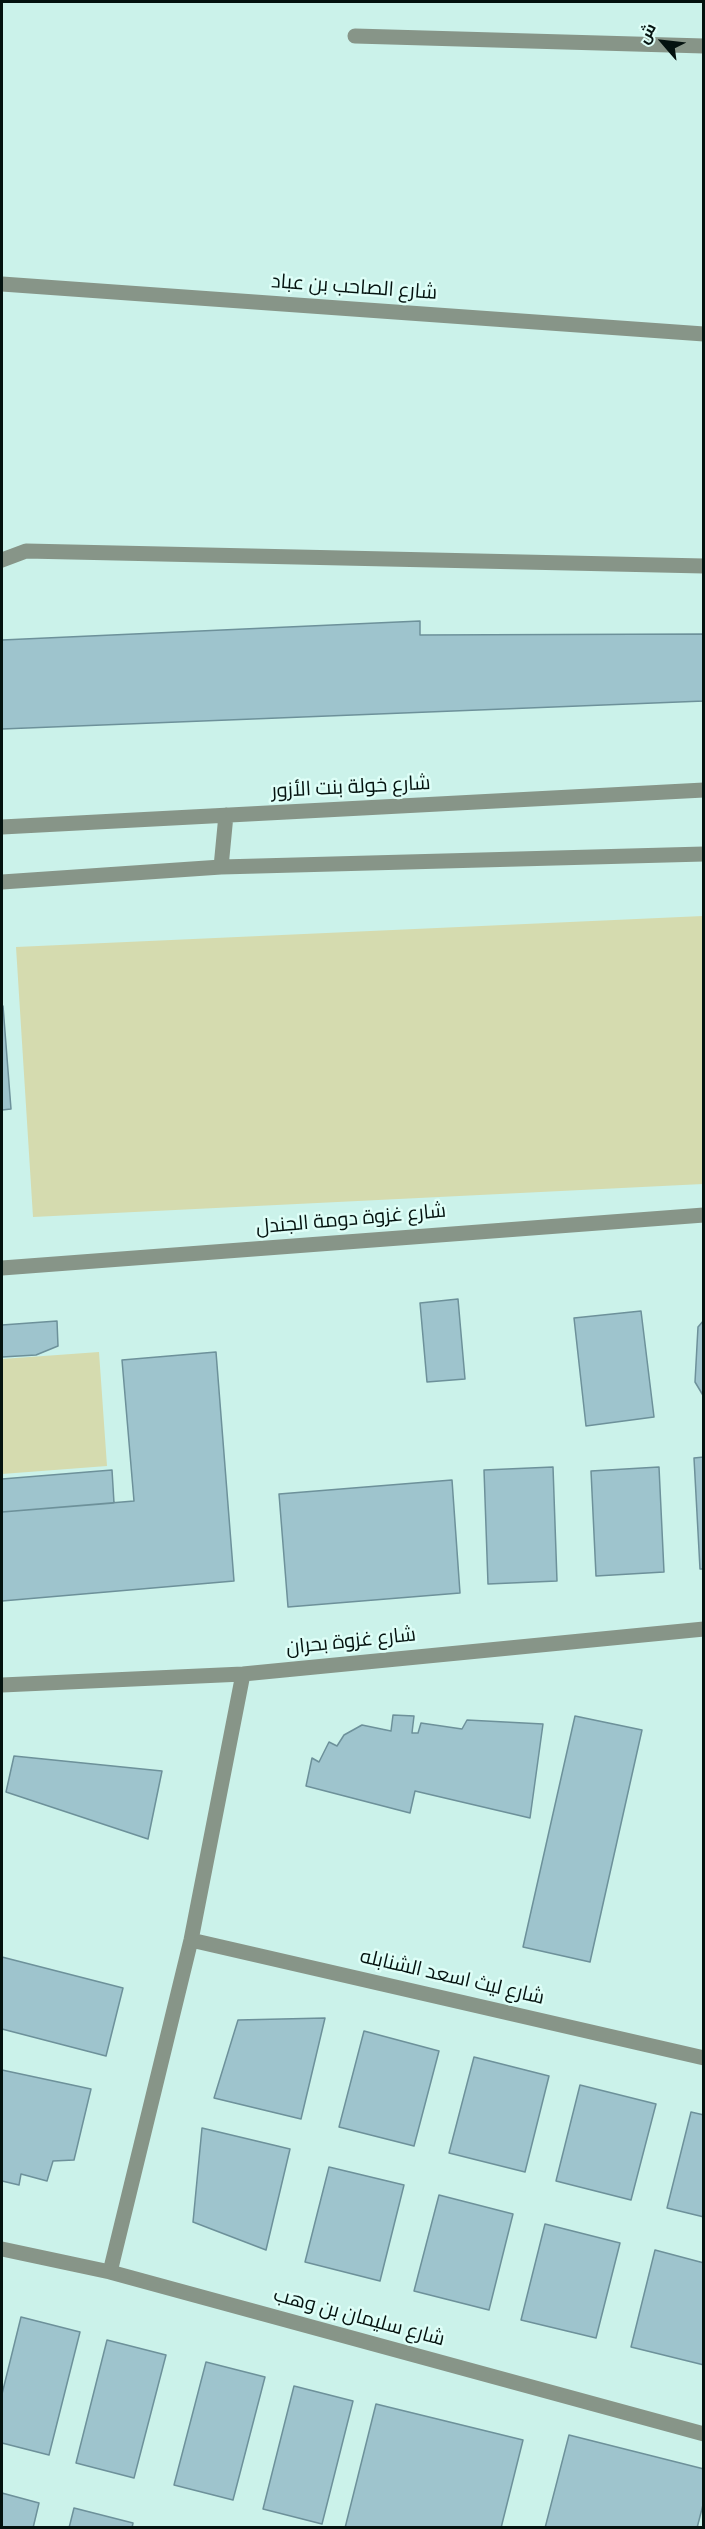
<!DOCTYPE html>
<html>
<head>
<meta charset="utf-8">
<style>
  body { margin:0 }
  #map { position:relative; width:705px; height:2529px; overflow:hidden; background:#cbf2ea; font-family:"Roboto Condensed",Cairo,sans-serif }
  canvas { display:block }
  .frame { position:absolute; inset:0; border:3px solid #04120f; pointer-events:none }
  .north { position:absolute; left:633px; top:12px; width:60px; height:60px; -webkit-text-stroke:4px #defef7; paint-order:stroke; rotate:298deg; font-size:16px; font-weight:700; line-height:24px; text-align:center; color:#04120f }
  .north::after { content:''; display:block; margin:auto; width:21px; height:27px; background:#04120f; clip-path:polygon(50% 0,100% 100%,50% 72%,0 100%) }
</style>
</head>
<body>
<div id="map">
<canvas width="705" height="2529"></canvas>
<div class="frame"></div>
<div class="north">ش</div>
</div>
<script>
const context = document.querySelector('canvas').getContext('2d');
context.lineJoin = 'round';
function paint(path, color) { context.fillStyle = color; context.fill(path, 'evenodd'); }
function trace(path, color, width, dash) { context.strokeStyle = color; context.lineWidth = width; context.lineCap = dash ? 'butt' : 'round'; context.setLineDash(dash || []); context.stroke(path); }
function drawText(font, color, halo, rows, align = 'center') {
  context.font = font + ' "Roboto Condensed",Cairo,sans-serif'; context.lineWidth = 5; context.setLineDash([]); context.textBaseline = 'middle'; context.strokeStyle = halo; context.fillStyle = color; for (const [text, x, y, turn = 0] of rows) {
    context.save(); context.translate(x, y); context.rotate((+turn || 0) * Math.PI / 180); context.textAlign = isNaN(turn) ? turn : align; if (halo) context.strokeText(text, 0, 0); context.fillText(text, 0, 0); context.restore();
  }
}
const green = new Path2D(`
  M703,916V1184L33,1217L16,947Z
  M99,1352L107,1466L2,1474V1359Z`);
const building = new Path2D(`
  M420,621V635L704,634V701L2,729V640Z
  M3,1006L11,1109L2,1110V1007Z
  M458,1299L465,1379L427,1382L420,1303Z
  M641,1311L654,1417L586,1426L574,1318Z
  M704,1320V1397L695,1382L698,1327Z
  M57,1321L58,1346L36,1355L2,1357V1325Z
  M216,1352L234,1581L2,1601V1512L134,1501L122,1360Z
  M704,1457V1569H700L694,1458Z
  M553,1467L557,1581L488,1584L484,1470Z
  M659,1467L664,1572L596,1576L591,1471Z
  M112,1470L114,1503L2,1512V1479Z
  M452,1480L460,1593L288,1607L279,1494Z
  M393,1715L414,1716L412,1733H418L421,1723L462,1729L467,1720L543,1724L530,1818L415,1791L410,1813L306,1786L312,1758L319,1762L329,1742L337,1746L344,1735L362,1725L391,1731Z
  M575,1716L642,1730L590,1962L523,1947Z
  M14,1756L162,1771L148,1839L6,1792Z
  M2,1957L123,1988L106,2056L2,2029Z
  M325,2018L301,2119L214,2098L238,2020Z
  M364,2031L439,2051L414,2146L339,2127Z
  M474,2057L549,2076L525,2172L449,2153Z
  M2,2070L91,2089L74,2160L53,2161L47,2181L21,2174L19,2185L2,2181Z
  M580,2085L656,2104L631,2200L556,2181Z
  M691,2112L704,2115V2217L667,2208Z
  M202,2128L290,2149L266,2250L193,2222Z
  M329,2167L404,2185L380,2281L305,2262Z
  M439,2195L513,2214L489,2310L414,2291Z
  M545,2224L620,2243L596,2338L521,2320Z
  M655,2250L704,2263V2365L631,2347Z
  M21,2317L80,2332L49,2455L2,2443V2394Z
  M107,2340L166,2355L134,2478L76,2463Z
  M206,2362L265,2377L233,2500L174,2485Z
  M294,2386L353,2401L322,2524L263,2509Z
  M376,2404L523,2440L501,2528H345Z
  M569,2435L704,2469V2501L697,2528H545Z
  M2,2493L39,2503L33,2528H2Z
  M74,2508L133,2523L132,2528H69Z`);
const minor = new Path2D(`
  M355,36L704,46
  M2,284L704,334
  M2,560L26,551L704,566
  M2,827L704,790
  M221,867L226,815
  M2,882L221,867L704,854
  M2,1268L704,1215
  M2,1685L243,1674L704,1629
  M191,1940L704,2058
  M2,2249L110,2272L704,2434
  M110,2272L191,1940L243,1674`);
const streetNames = [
  ["شارع الصاحب بن عباد",354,288,4],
  ["شارع خولة بنت الأزور",351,788,-3],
  ["شارع غزوة دومة الجندل",351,1220,-5],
  ["شارع غزوة بحران",351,1642,-6],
  ["شارع ليث اسعد الشنابله",452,1978,13],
  ["شارع سليمان بن وهب",359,2318,15]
];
paint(green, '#d5dbaf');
paint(building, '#9ec4cd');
trace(building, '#6d919a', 1.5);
trace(minor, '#879588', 15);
drawText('20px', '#04120f', '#defef7', streetNames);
</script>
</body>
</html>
